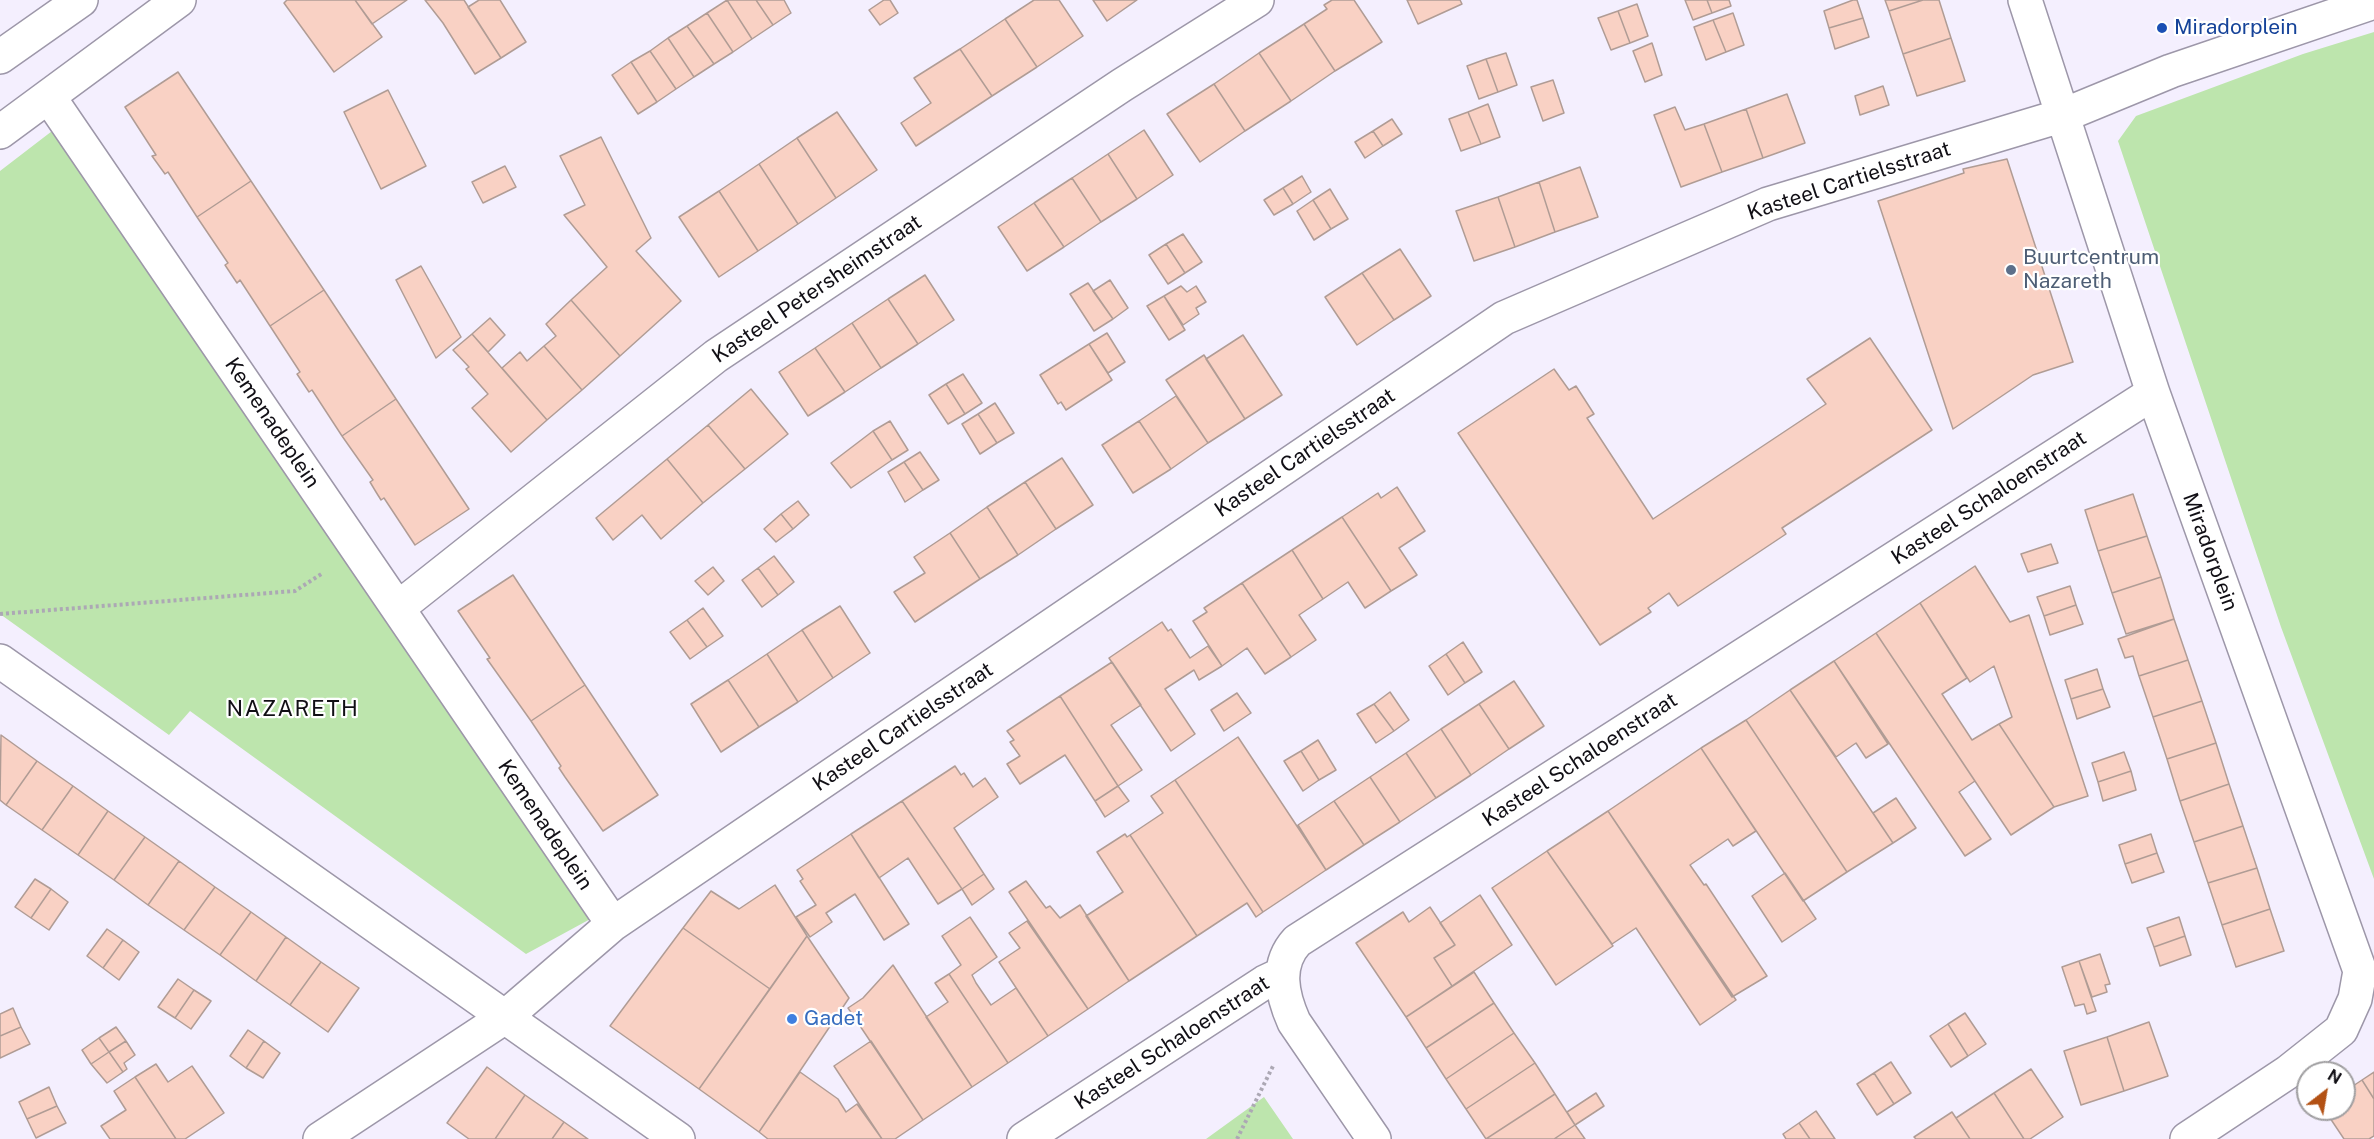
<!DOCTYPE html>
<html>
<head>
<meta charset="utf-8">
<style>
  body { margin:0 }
  #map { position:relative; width:2374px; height:1139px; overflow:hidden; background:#f4effe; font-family:"Public Sans",sans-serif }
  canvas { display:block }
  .north { position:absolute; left:2296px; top:1061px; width:60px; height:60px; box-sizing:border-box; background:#fff; border:2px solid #a09fa1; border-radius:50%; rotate:31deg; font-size:16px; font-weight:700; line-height:24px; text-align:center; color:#110f15 }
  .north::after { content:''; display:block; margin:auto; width:21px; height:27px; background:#b35114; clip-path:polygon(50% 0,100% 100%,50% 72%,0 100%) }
</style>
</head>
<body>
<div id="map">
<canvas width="2374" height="1139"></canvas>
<div class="north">N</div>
</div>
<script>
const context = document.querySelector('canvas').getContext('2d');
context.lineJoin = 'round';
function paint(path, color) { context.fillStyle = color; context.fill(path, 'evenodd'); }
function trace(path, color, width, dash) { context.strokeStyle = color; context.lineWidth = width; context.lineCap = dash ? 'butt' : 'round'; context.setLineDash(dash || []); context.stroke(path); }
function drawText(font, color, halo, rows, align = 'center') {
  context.font = font + ' "Public Sans",sans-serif'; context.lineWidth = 4.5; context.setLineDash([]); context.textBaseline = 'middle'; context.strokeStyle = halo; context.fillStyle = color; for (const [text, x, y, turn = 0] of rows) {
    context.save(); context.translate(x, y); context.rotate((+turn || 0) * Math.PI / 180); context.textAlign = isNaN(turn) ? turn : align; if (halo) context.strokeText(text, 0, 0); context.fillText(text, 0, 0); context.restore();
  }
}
const green = new Path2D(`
  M2374,32V879L2281,627L2118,141L2136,116L2303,54Z
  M56,128L594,917L526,954L190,711L169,735L0,614V171Z
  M1264,1097L1293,1139H1206Z`);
const building = new Path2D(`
  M287,0H355L382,37L334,72L284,3Z
  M355,0H407L372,24Z
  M425,0H464L501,58L475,74L443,23Z
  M479,0H500L526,42L501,58L468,7Z
  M727,0L752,39L733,52L707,13Z
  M727,0H756L773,25L752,39Z
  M756,0H784L791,13L773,25Z
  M884,0H890L898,13L880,25L869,10Z
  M1034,0H1059L1083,36L1037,67L1005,19Z
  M1093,0H1137L1107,21Z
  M1332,0H1354L1382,42L1335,71L1304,24L1327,9L1324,5Z
  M1407,0H1460L1462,4L1418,24Z
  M1685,0H1707L1712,13L1693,20Z
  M1707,0H1729L1731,6L1712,13Z
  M1853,0H1857L1863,18L1829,28L1824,11Z
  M1885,0H1923L1889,11Z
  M1923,0H1939L1951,38L1903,54L1889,11Z
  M1637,4L1648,36L1630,43L1618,11Z
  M1618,11L1630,43L1611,50L1598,18Z
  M707,13L733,52L714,64L687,26Z
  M1733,13L1744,45L1726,52L1713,20Z
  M1863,18L1869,37L1835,49L1829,28Z
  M1005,19L1037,67L992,96L960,49Z
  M1713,20L1726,52L1706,60L1694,27Z
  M1304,24L1335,71L1291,101L1259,53Z
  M687,26L714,64L694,77L668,38Z
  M668,38L694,77L676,89L650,51Z
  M1951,38L1965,81L1917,96L1903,54Z
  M1652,43L1662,75L1645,82L1633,51Z
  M960,49L992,96L916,146L901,123L931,103L914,78Z
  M650,51L676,89L657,102L631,62Z
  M1259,53L1291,101L1245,131L1214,84Z
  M1506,53L1517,85L1498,92L1486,59Z
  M1486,59L1498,92L1479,99L1467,66Z
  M631,62L657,102L638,114L612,75Z
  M178,72L251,181L197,217L168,172L165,174L152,156L156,155L125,107Z
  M1553,80L1564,113L1543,121L1531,87Z
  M1214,84L1245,131L1200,162L1167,114Z
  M1883,86L1889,105L1860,115L1855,96Z
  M388,90L426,166L381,189L344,112Z
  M1787,94L1805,143L1763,158L1746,109Z
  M1488,104L1500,137L1481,144L1468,112Z
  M1675,107L1685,130L1704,124L1722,172L1681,187L1654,115Z
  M1746,109L1763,158L1722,172L1704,124Z
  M837,112L877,170L836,198L797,138Z
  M1468,112L1481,144L1461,151L1449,119Z
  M1392,119L1402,134L1383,146L1373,131Z
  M1144,130L1173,175L1137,199L1108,154Z
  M1373,131L1383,146L1365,158L1355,142Z
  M601,137L651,238L636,251L681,301L620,356L571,300L607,267L564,215L585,205L560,156Z
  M797,138L836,198L798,224L759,164Z
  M1108,154L1137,199L1101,222L1072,178Z
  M2007,159L2073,362L2033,375L1953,429L1878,201L1964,173L1963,169Z
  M759,164L798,224L758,251L719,191Z
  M505,166L516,187L483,203L472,182Z
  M1580,167L1598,217L1555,232L1539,182Z
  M1302,176L1311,192L1293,204L1283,188Z
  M1072,178L1101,222L1064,247L1034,203Z
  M251,181L324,290L270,326L240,280L237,283L225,265L228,263L197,217Z
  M1539,182L1555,232L1515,247L1498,197Z
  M1283,188L1293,204L1274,215L1264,200Z
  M1330,189L1348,219L1331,229L1313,200Z
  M719,191L758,251L719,277L679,217Z
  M1498,197L1515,247L1474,261L1456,211Z
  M1313,200L1331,229L1314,240L1297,211Z
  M1034,203L1064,247L1027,271L998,227Z
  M1183,234L1202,262L1185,273L1166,244Z
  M1166,244L1185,273L1168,284L1149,255Z
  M1400,249L1431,296L1394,320L1362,273Z
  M421,266L461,337L436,358L396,280Z
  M1362,273L1394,320L1357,345L1325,297Z
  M925,275L954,320L918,344L888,299Z
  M1110,280L1128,308L1113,319L1093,291Z
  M1088,283L1113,319L1094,331L1070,294Z
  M1181,286L1187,292L1196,286L1206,302L1196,308L1199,314L1183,325L1164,296Z
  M324,290L396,399L342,436L312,390L309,392L297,374L300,372L270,326Z
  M1164,296L1185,330L1169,340L1147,306Z
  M888,299L918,344L881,368L852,323Z
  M571,300L620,356L582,390L544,346L556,336L546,324Z
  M490,318L505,335L488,352L472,334Z
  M852,323L881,368L845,392L815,348Z
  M1107,333L1125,362L1108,373L1089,344Z
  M472,334L547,420L511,452L472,408L488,394L466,369L469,367L453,350Z
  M1243,335L1282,395L1245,419L1206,359Z
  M1870,338L1932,430L1782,528L1786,534L1678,606L1669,593L1648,608L1651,612L1600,645L1458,433L1554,369L1569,390L1576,386L1594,414L1587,418L1653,519L1826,404L1807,379Z
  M1089,344L1112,380L1066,410L1061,402L1058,404L1040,375Z
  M544,346L582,390L547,420L502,368L520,352L527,361Z
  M815,348L845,392L808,416L779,372Z
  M1204,355L1245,419L1208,443L1166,380Z
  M963,374L982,403L965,414L946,384Z
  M946,384L965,414L948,424L929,395Z
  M751,389L788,434L745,469L708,425Z
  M1176,396L1208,443L1171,469L1139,421Z
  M396,399L469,509L415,545L384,498L381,500L376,492L370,482L373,480L342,436Z
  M995,403L1014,433L997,443L978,414Z
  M978,414L997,443L980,454L962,424Z
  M890,421L908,450L892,460L873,431Z
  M1139,421L1171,469L1133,493L1102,445Z
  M708,425L745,469L703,503L667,459Z
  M873,431L892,460L851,488L831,463Z
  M920,452L939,480L923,490L904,462Z
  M1062,458L1093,505L1056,529L1025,482Z
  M667,459L703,503L661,539L642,515L613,540L596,518Z
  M904,462L923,490L905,502L888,472Z
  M1025,482L1056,529L1018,555L987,507Z
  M1397,487L1425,531L1399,548L1417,575L1391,591L1342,517L1378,493L1381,498Z
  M2133,494L2147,536L2098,551L2085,510Z
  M798,501L809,515L793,529L781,514Z
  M987,507L1018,555L980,579L950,533Z
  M781,514L793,529L776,542L764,529Z
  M1342,517L1391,591L1365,608L1348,582L1323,599L1292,550Z
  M950,533L980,579L915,622L894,592L925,573L914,557Z
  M2147,536L2161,577L2112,593L2098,551Z
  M2051,544L2058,563L2028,572L2021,554Z
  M1292,550L1323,599L1299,615L1316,640L1291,657L1242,583Z
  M774,556L794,582L778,595L758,568Z
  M1975,566L2010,622L2029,615L2088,796L2054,807L1999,724L2012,717L1994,666L1970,682L1920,603Z
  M713,567L724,581L708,595L695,581Z
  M758,568L778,595L762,607L742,580Z
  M513,575L585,685L531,721L487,659L490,658L458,611Z
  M2161,577L2174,619L2126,634L2112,593Z
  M1242,583L1291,657L1265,674L1247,648L1222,666L1193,621L1207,612L1204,608Z
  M2070,586L2076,605L2044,616L2037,597Z
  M1920,603L1967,678L1942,694L1972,740L1999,724L2054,807L2011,835L1876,633Z
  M2076,605L2083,624L2050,635L2044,616Z
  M840,606L870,653L833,678L802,630Z
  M703,608L723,636L707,647L687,620Z
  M2174,619L2188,660L2139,676L2133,656L2125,658L2118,639Z
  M687,620L707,647L690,659L670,632Z
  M1162,622L1168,631L1171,629L1190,658L1208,646L1222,666L1199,680L1194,670L1165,689L1195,734L1171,751L1109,658Z
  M802,630L833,678L798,702L767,654Z
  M1876,633L1975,781L1959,792L1991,839L1965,856L1834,661Z
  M1463,642L1482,672L1465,683L1446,654Z
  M767,654L798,702L759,727L728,680Z
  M1446,654L1465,683L1448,695L1429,666Z
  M2188,660L2202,701L2153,717L2139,676Z
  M1834,661L1888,744L1866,758L1856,743L1836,757L1790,690Z
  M1112,662L1141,705L1111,725L1142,770L1118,786L1060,696Z
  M2097,669L2103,689L2071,699L2065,680Z
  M728,680L759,727L721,752L691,704Z
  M1514,681L1544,726L1509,749L1479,704Z
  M585,685L658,795L603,831L565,777L559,768L561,766L531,721Z
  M2103,689L2110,707L2077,719L2071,699Z
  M1790,690L1893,843L1847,872L1746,720Z
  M1390,692L1409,720L1394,731L1374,704Z
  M1237,693L1251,713L1224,731L1211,710Z
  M1060,696L1118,786L1095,801L1065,755L1020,784L1007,764L1020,756L1010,742L1014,740L1007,731Z
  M2202,701L2216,743L2167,759L2153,717Z
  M1374,704L1394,731L1376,743L1357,714Z
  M1479,704L1509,749L1471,775L1441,729Z
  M1746,720L1847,872L1803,901L1701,748Z
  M1441,729L1471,775L1436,798L1406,753Z
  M1,735L37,761L6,805L0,800Z
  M1238,737L1326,870L1263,912L1175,780Z
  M1318,740L1336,770L1319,780L1301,751Z
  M2216,743L2229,784L2180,801L2167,759Z
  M1701,748L1756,831L1733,846L1728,839L1690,865L1704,885L1706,884L1767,976L1732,997L1608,811Z
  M1301,751L1319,780L1303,791L1284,761Z
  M2124,752L2131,771L2098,782L2092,763Z
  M1406,753L1436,798L1400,822L1370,777Z
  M37,761L73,786L42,830L6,805Z
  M955,766L961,775L964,773L973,787L985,778L998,797L954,828L984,874L962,889L902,801Z
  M2131,771L2136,790L2103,801L2098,782Z
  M1370,777L1400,822L1364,845L1334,801Z
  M1175,780L1263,912L1256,917L1247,903L1197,936L1130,835L1163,813L1151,796Z
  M2229,784L2243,826L2194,842L2180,801Z
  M73,786L108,811L78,855L42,830Z
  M1118,786L1129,801L1105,817L1095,801Z
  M1896,798L1916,828L1893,843L1873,813Z
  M902,801L962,889L938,904L908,858L879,878L851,834Z
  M1334,801L1364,845L1326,870L1298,825Z
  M108,811L145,837L114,880L78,855Z
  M1608,811L1736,1000L1700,1025L1636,928L1612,944L1547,851Z
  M2243,826L2257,868L2208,883L2194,842Z
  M851,834L909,924L884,940L855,894L826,913L832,922L810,937L796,917L816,905L800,881L803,879L797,870Z
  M1125,834L1127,837L1130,835L1197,936L1129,981L1086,916L1123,892L1097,852Z
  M2151,834L2157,853L2125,864L2119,845Z
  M145,837L179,861L148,905L114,880Z
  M1547,851L1613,946L1556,985L1492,888Z
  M2157,853L2164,872L2132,883L2125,864Z
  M179,861L215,887L184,930L148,905Z
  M2257,868L2270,909L2222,925L2208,883Z
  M1785,873L1816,919L1782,942L1752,896Z
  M984,874L994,889L972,905L962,889Z
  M35,879L51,889L31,918L15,907Z
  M1026,881L1046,908L1050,906L1060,918L1080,905L1129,981L1088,1009L1009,892Z
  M775,885L807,936L770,989L683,928L711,891L739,909Z
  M215,887L251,912L220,955L184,930Z
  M51,889L68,902L49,930L31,918Z
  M1480,895L1512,945L1452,986L1434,958L1455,945L1440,923Z
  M1430,907L1455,945L1434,958L1452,986L1406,1017L1356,943L1403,912L1409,922Z
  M2270,909L2284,951L2236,967L2222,925Z
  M251,912L286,937L256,981L220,955Z
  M970,917L997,957L972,975L976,983L991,1005L1016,988L1048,1036L1008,1063L949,974L961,965L942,936Z
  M2179,917L2185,936L2154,947L2147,928Z
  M1027,921L1088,1009L1048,1036L999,962L1020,948L1009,933Z
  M683,928L770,989L699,1089L610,1026Z
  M107,929L123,940L103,968L87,956Z
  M807,936L849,998L759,1132L699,1089Z
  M2185,936L2191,955L2160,966L2154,947Z
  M286,937L321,962L290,1005L256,981Z
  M123,940L139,952L119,980L103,968Z
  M2100,954L2110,984L2105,985L2107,992L2092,997L2079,961Z
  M2079,961L2096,1011L2087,1014L2084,1004L2075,1006L2062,967Z
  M321,962L359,988L328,1032L290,1005Z
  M893,965L972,1087L923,1120L848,1008L863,998Z
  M1474,972L1494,1003L1426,1048L1406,1017Z
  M949,974L1008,1063L972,1087L926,1017L948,1002L935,983Z
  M178,979L194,990L175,1018L158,1007Z
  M194,990L211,1001L191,1029L175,1018Z
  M1494,1003L1514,1033L1446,1079L1426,1048Z
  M13,1008L21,1027L0,1036V1014Z
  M1965,1013L1986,1044L1968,1056L1948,1024Z
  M2149,1022L2168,1076L2124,1091L2107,1037Z
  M1948,1024L1968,1056L1951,1067L1930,1036Z
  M21,1027L30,1044L0,1058V1036Z
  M116,1027L126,1041L109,1052L99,1038Z
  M248,1030L264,1041L246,1068L230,1056Z
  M1514,1033L1535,1063L1466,1109L1446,1079Z
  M2107,1037L2124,1091L2081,1105L2064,1051Z
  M99,1038L109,1052L91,1064L82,1050Z
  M126,1041L135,1055L124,1063L127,1069L123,1072L109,1052Z
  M264,1041L280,1053L263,1078L246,1068Z
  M871,1041L923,1120L895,1139H882L834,1066Z
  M109,1052L123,1072L107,1083L91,1064Z
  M1891,1062L1911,1093L1894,1104L1874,1073Z
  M1535,1063L1555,1094L1486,1139L1466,1109Z
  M156,1064L168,1082L192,1066L224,1113L185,1139H176L135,1077Z
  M487,1067L525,1095L495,1139H469L447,1123Z
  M2031,1069L2063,1117L2030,1139H2024L1994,1093Z
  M800,1072L838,1099L846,1112L857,1104L882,1139H768L759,1132Z
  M2374,1072V1099L2362,1080Z
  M1874,1073L1894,1104L1877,1115L1857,1084Z
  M135,1077L176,1139H110L101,1126L126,1110L114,1091Z
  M2362,1080L2374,1099V1136L2369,1139H2344L2324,1109H2344V1092Z
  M49,1087L57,1106L27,1119L19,1102Z
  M1596,1093L1604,1106L1575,1125L1567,1112Z
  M1994,1093L2024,1139H1970L1956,1118Z
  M1555,1094L1575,1125L1554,1139H1486Z
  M525,1095L564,1122L552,1139H495Z
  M57,1106L66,1123L36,1138L27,1119Z
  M1816,1111L1835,1139H1810L1799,1123Z
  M1952,1112L1970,1139H1916L1914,1137Z
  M564,1122L588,1139H552Z
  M1799,1123L1810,1139H1786L1783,1134Z
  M1575,1125L1585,1139H1554Z`);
const path = new Path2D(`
  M0,614L295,591L323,573
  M1237,1139L1273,1066`);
const street = new Path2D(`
  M2025,0L2153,393L2360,971L2355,999L2341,1030L2288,1072L2187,1139
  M49,97L613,924L505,1017L320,1139
  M0,132L179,0
  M398,608L716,356L1122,85L1257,0
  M0,661L678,1139
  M613,924L1504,318L1768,204L2064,115L2171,71L2374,2
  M1024,1139L1265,982L1282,974
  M1374,1139L1294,1022C1282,995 1275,965 1297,941L2153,393`);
const secondary = new Path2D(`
  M0,57L81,0`);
const markers = [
  [2162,28,6,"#1a4fb4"],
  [2011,270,6,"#5c6f8a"],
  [792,1019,6,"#3f7fe0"]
];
const transitNames = [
  ["Miradorplein",2174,28]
];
const streetNames = [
  ["Kasteel Cartielsstraat",1849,181,-18],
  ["Kasteel Petersheimstraat",817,289,-34],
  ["Kemenadeplein",272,423,56],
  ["Kasteel Cartielsstraat",1305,453,-34],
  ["Kasteel Schaloenstraat",1989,498,-33],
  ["Miradorplein",2210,552,70],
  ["Kasteel Cartielsstraat",903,727,-34],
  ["Kasteel Schaloenstraat",1580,760,-33],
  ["Kemenadeplein",545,825,56],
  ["Kasteel Schaloenstraat",1172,1043,-33]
];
const serviceNames = [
  ["Buurtcentrum",2023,258],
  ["Nazareth",2023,282]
];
const shopNames = [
  ["Gadet",804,1019]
];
const neighbourhoodNames = [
  ["NAZARETH",293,709]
];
paint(green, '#bde5ad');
paint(building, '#f9d1c4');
trace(building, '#b09c95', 1.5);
trace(street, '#9d97a9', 36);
trace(secondary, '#9d97a9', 36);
trace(path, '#aca8b4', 4, [3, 3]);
trace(street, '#fff', 33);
trace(secondary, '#fff', 33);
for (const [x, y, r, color] of markers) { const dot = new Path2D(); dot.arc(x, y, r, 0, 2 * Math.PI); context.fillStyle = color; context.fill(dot); trace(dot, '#fff', 2); }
drawText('21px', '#164399', '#fff', transitNames, 'left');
drawText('21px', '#110f15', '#fff', streetNames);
drawText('21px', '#4e5e75', '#fff', serviceNames, 'left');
drawText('21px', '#366cbe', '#fff', shopNames, 'left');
context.letterSpacing = '1.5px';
drawText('22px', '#110f15', '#fff', neighbourhoodNames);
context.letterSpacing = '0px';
</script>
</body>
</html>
